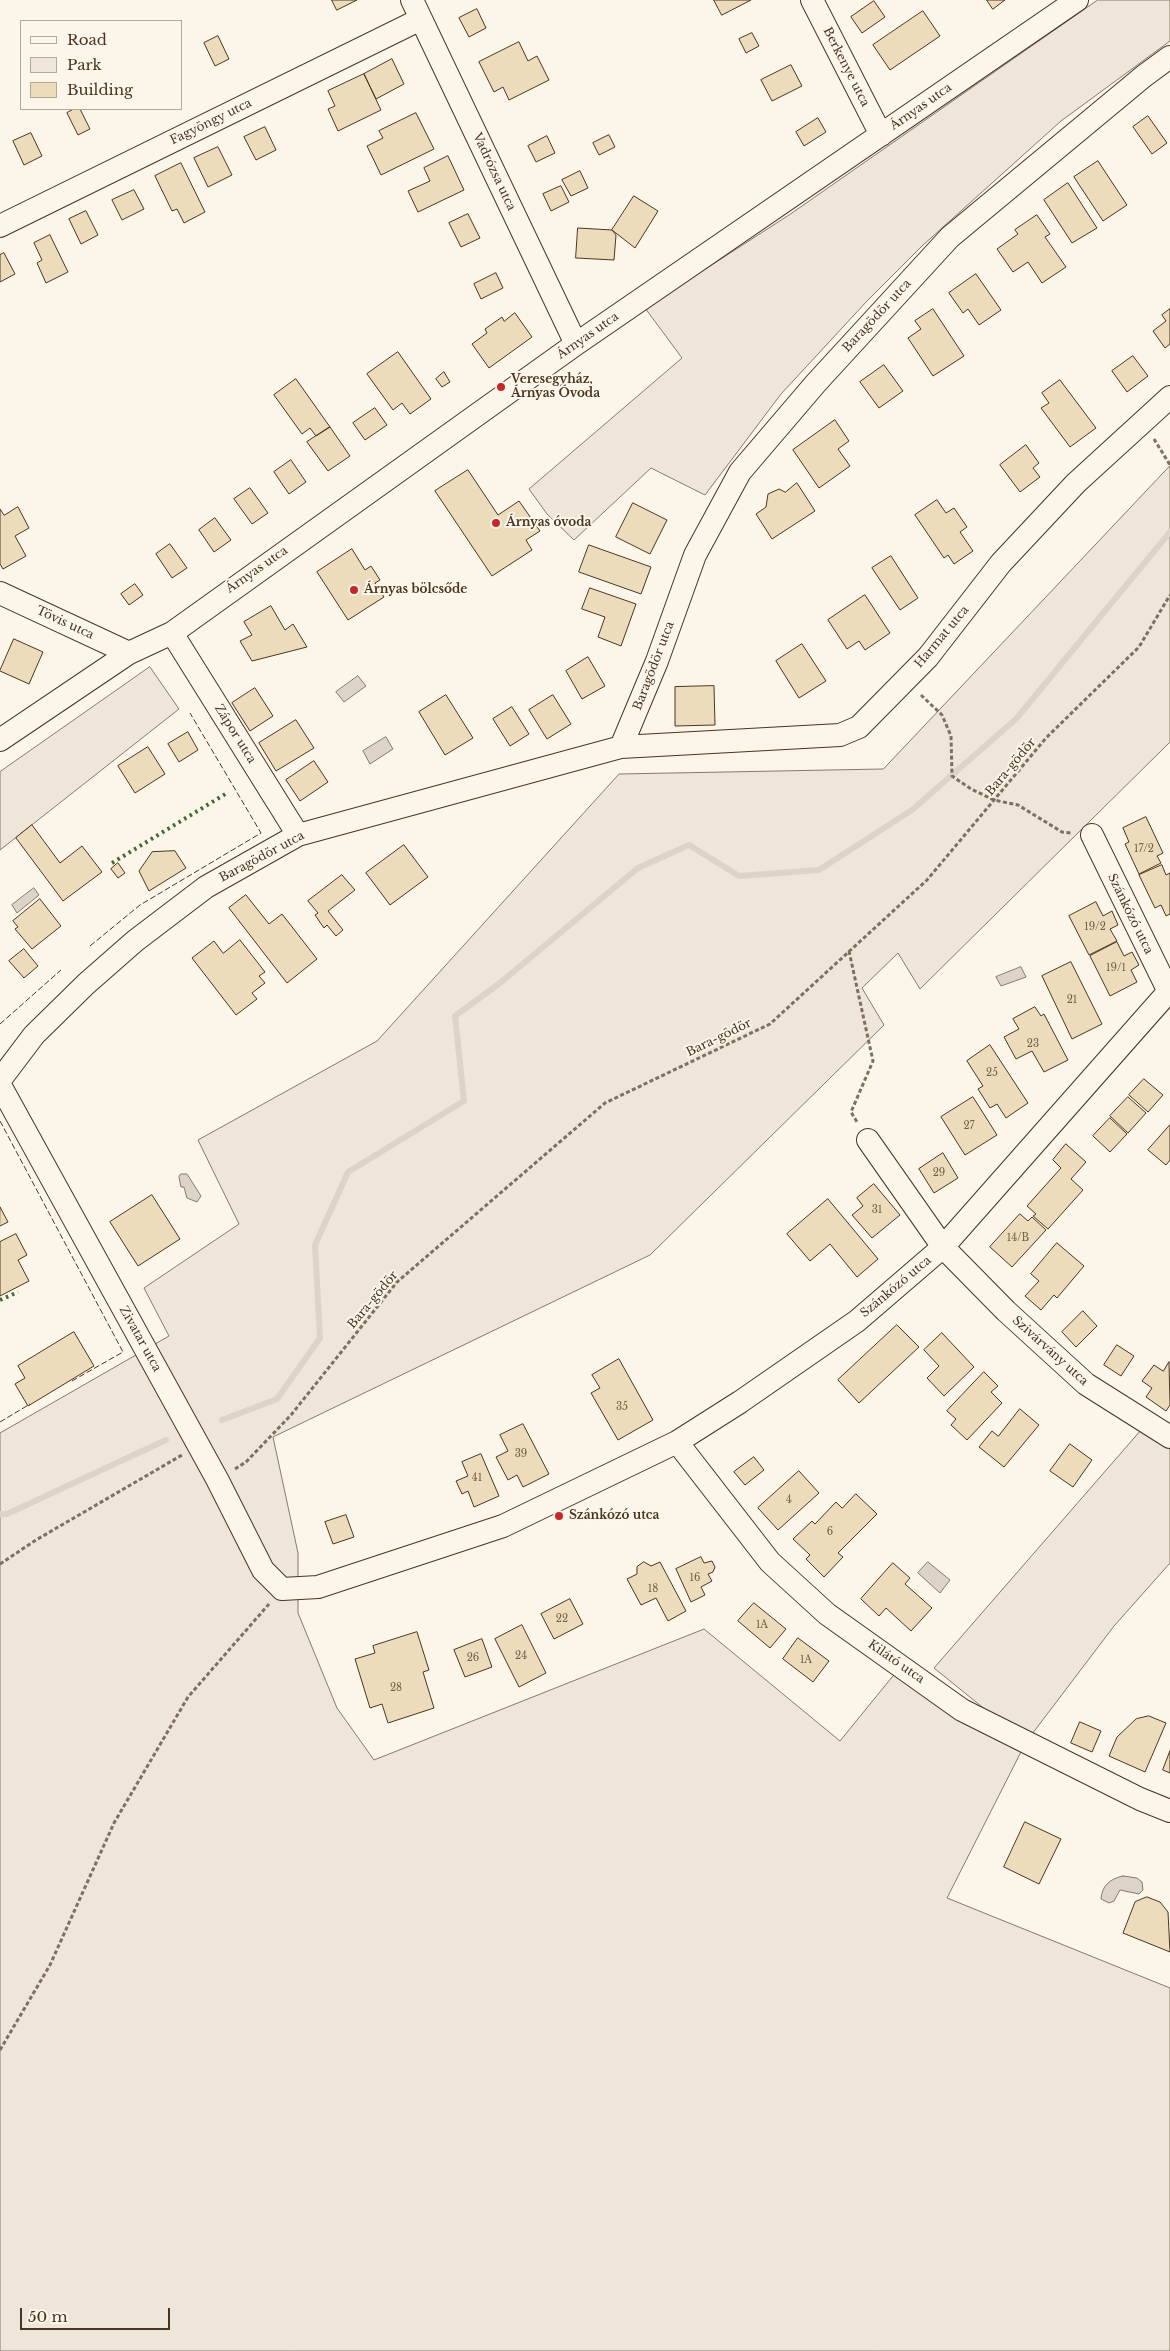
<!DOCTYPE html>
<html>
<head>
<meta charset="utf-8">
<style>
  body { margin:0 }
  #map { position:relative; width:1170px; height:2351px; overflow:hidden; background:#fbf6e9; font-family:"Libre Baskerville",serif }
  canvas { display:block }
  .legend { position:absolute; left:20px; top:20px; width:162px; height:90px; box-sizing:border-box; background:#fbf6e9; border:1px solid #b4a999; margin:0; padding:6px 9px; list-style:none; font-size:15px; color:#4a3520 }
  .legend li { display:flex; align-items:center; gap:10px; height:25px }
  .legend b { width:25px; border:1px solid #b4a999 }
  .scale { position:absolute; left:20px; top:2308px; width:150px; height:22px; box-sizing:border-box; border:2px solid #4a3520; border-top:0; padding-left:6px; font-size:15px; line-height:18px; white-space:nowrap; color:#4a3520; -webkit-text-stroke:4px #fbf6e9; paint-order:stroke }
</style>
</head>
<body>
<div id="map">
<canvas width="1170" height="2351"></canvas>
<ul class="legend">
<li><b style="height:6px;background:#fbf6e9"></b>Road</li>
<li><b style="height:14px;background:#ede6d9"></b>Park</li>
<li><b style="height:14px;background:#ecdcbc"></b>Building</li>
</ul>
<div class="scale">50 m</div>
</div>
<script>
const context = document.querySelector('canvas').getContext('2d');
context.lineJoin = 'round';
function paint(path, color) { context.fillStyle = color; context.fill(path, 'evenodd'); }
function trace(path, color, width, dash) { context.strokeStyle = color; context.lineWidth = width; context.lineCap = dash ? 'butt' : 'round'; context.setLineDash(dash || []); context.stroke(path); }
function drawText(font, color, halo, rows, align = 'center') {
  context.font = font + ' "Libre Baskerville",serif'; context.lineWidth = 4; context.setLineDash([]); context.textBaseline = 'middle'; context.strokeStyle = halo; context.fillStyle = color; for (const [text, x, y, turn = 0] of rows) {
    context.save(); context.translate(x, y); context.rotate((+turn || 0) * Math.PI / 180); context.textAlign = isNaN(turn) ? turn : align; if (halo) context.strokeText(text, 0, 0); context.fillText(text, 0, 0); context.restore();
  }
}
const green = new Path2D(`
  M1098,0H1170V41L1061,121L922,246L867,301L781,394L705,495L651,468L574,540L547,514L529,489L682,358L645,308L789,215Z
  M1170,466V742L920,989L898,953L862,988L884,1025L650,1255L273,1437L298,1553V1613L337,1708L374,1760L704,1629L840,1741L901,1666L1023,1740L934,1668L1141,1430L1170,1441V1563L1114,1626L1026,1742L947,1898L1170,1988V2351H0V1433L169,1336L144,1288L239,1224L198,1140L377,1041L619,774L883,769Z
  M150,667L179,709L0,850V772Z`);
const water = new Path2D(`
  M358,676L366,686L344,702L336,692Z
  M386,737L393,749L370,764L363,751Z
  M34,888L39,895L17,913L12,905Z
  M1021,967L1026,977L1001,986L996,977Z
  M181,1174H187L201,1196L197,1202L187,1198L184,1187H181L179,1177Z
  M928,1562L950,1580L940,1593L918,1573Z
  M1123,1876L1137,1878L1142,1882L1143,1890L1139,1894L1120,1890L1114,1901L1109,1903L1101,1899C1102,1886 1109,1879 1123,1876Z`);
const stream = new Path2D(`
  M222,1420L277,1399L320,1338L315,1245L348,1172L464,1101L455,1016L500,983L638,868L689,845L739,876L819,870L912,810L1016,719L1170,532
  M0,1514H7L166,1440`);
const building = new Path2D(`
  M332,0H357L337,10Z
  M714,0H751L722,15Z
  M987,0H1005L993,9Z
  M874,1L885,17L862,33L851,17Z
  M477,9L486,28L469,37L459,18Z
  M923,11L940,36L890,70L873,45Z
  M752,33L759,46L746,53L739,39Z
  M218,36L229,59L215,66L204,43Z
  M519,42L528,61L537,56L549,80L509,100L503,87L494,92L479,62Z
  M392,59L404,84L376,99L364,74Z
  M791,65L802,86L772,101L761,80Z
  M364,74L381,110L338,131L328,109L335,106L328,91Z
  M74,109H80L90,129L78,135L67,113Z
  M416,113L434,149L381,175L367,146L383,138L379,131Z
  M1148,116L1167,143L1152,154L1133,127Z
  M818,118L826,132L804,146L796,132Z
  M265,127L276,150L256,160L244,137Z
  M31,133L42,156L24,165L13,141Z
  M609,135L615,147L599,155L593,143Z
  M547,136L555,153L536,162L528,146Z
  M218,147L232,175L208,187L194,158Z
  M448,156L464,190L418,212L408,191L430,181L424,168Z
  M1098,161L1127,205L1103,221L1074,177Z
  M181,163L205,212L184,223L177,209L172,211L155,176Z
  M580,171L588,188L571,196L562,180Z
  M1068,183L1097,228L1072,243L1044,200Z
  M561,186L569,202L551,211L543,194Z
  M134,190L144,209L122,220L112,200Z
  M634,196L658,211L635,248L612,230Z
  M86,211L98,235L81,244L69,219Z
  M468,214L480,238L461,247L449,223Z
  M1037,215L1050,234L1045,237L1066,267L1042,283L1028,262L1013,272L997,249L1018,234L1015,230Z
  M578,228L612,230L616,235L614,260L576,258Z
  M50,235L68,272L46,283L37,263L42,260L34,243Z
  M4,253L15,274L0,282V255Z
  M496,273L503,288L481,299L474,284Z
  M976,274L1001,310L979,325L968,309L963,313L949,293Z
  M933,309L964,356L933,376L908,338L921,329L915,321Z
  M1170,309V344L1165,348L1153,331L1166,321L1162,315Z
  M515,313L532,337L489,368L472,344L487,333L485,329L502,317L504,321Z
  M398,352L431,399L410,414L402,403L393,410L367,374Z
  M1133,356L1148,376L1127,392L1112,371Z
  M884,365L903,391L879,408L860,382Z
  M444,372L450,382L442,387L436,379Z
  M296,379L330,427L316,436L310,428L302,434L274,395Z
  M1060,380L1096,428L1070,447L1041,408L1049,403L1042,393Z
  M375,408L387,425L365,440L353,423Z
  M835,420L849,441L838,449L850,466L819,488L793,450Z
  M330,427L350,456L328,471L307,442Z
  M1026,445L1039,463L1033,468L1040,477L1020,492L1000,465Z
  M291,460L306,482L289,494L274,472Z
  M468,470L498,515L519,501L540,531L526,540L532,550L492,576L435,491Z
  M797,483L815,511L772,539L756,514L766,507L768,494L779,489L785,492Z
  M250,488L268,513L252,524L234,499Z
  M937,500L946,513L954,508L967,527L960,532L973,551L954,564L948,555L944,558L915,515Z
  M633,503L667,520L650,554L616,537Z
  M18,507L29,528L15,536L26,556L3,569L0,564V509L4,515Z
  M215,518L231,540L214,552L199,530Z
  M170,544L187,568L172,578L156,554Z
  M589,545L651,567L641,594L579,572Z
  M352,549L365,570L371,566L380,580L375,583L384,597L348,620L317,572Z
  M891,556L918,598L900,610L872,568Z
  M135,584L143,595L129,605L121,594Z
  M590,588L636,604L621,646L598,637L605,617L582,609Z
  M865,595L890,633L865,650L859,641L847,649L828,620Z
  M271,606L285,630L293,624L307,647L252,661L240,641L252,635L244,622Z
  M14,639L43,652L29,684L0,671Z
  M802,644L826,681L799,698L776,661Z
  M588,657L605,686L582,699L566,671Z
  M714,686L715,725L675,726V687Z
  M255,688L273,716L250,731L232,703Z
  M446,695L473,738L445,755L419,712Z
  M553,695L571,724L547,739L529,710Z
  M512,707L529,734L510,746L493,719Z
  M296,720L314,748L276,771L259,743Z
  M188,732L198,750L179,762L168,744Z
  M148,747L165,774L135,793L118,766Z
  M314,761L328,782L300,801L286,780Z
  M1146,817L1163,853L1157,856L1161,863L1139,874L1125,844L1129,842L1123,828Z
  M32,825L60,863L82,846L102,872L63,901L16,838Z
  M404,845L428,877L390,905L366,873Z
  M175,851L186,868L149,891L139,871L152,852Z
  M118,863L125,873L118,878L111,869Z
  M1162,865L1166,875L1170,873V914L1166,916L1161,905L1155,908L1139,875Z
  M342,875L355,890L328,911L343,930L336,936L327,925L324,928L315,915L318,913L308,901Z
  M246,895L269,924L282,914L317,959L287,983L229,908Z
  M40,899L61,926L32,949L15,929L18,927L13,921Z
  M1096,902L1103,916L1112,911L1118,925L1110,929L1117,941L1089,955L1069,916Z
  M240,940L265,972L259,976L265,983L252,993L257,999L236,1015L192,958L214,941L223,953Z
  M1117,942L1124,956L1132,952L1139,965L1131,970L1137,982L1110,996L1090,956Z
  M24,949L38,966L24,978L9,961Z
  M1071,962L1102,1024L1072,1039L1042,976Z
  M1035,1007L1041,1016L1044,1014L1068,1060L1044,1072L1032,1051L1016,1059L1004,1037L1019,1029L1013,1019Z
  M990,1045L1028,1103L1006,1118L997,1104L990,1108L978,1089L983,1086L967,1061Z
  M1144,1079L1163,1095L1148,1112L1129,1095Z
  M973,1097L997,1135L965,1155L941,1117Z
  M1128,1097L1146,1113L1128,1133L1110,1116Z
  M1110,1118L1127,1134L1110,1152L1093,1136Z
  M1170,1125V1160L1166,1165L1148,1150Z
  M1066,1144L1086,1162L1071,1179L1083,1190L1048,1229L1033,1216L1036,1214L1027,1206L1061,1168L1053,1160Z
  M943,1153L958,1178L934,1193L919,1169Z
  M874,1184L900,1215L872,1238L852,1215L863,1206L857,1198Z
  M152,1195L180,1239L138,1266L110,1222Z
  M828,1199L878,1259L857,1277L830,1244L810,1261L787,1234Z
  M0,1207L8,1222L0,1226Z
  M1020,1214L1028,1221L1032,1217L1046,1230L1012,1267L990,1247Z
  M16,1234L27,1255L18,1260L29,1281L0,1296V1242Z
  M1057,1243L1084,1266L1057,1298L1054,1295L1041,1310L1025,1296L1039,1281L1031,1274Z
  M1083,1311L1097,1326L1076,1347L1062,1332Z
  M897,1325L919,1347L859,1403L838,1380Z
  M74,1332L94,1366L28,1406L15,1384L25,1378L18,1366Z
  M942,1333L974,1367L944,1396L927,1378L939,1366L924,1350Z
  M1117,1345L1134,1356L1121,1376L1104,1365Z
  M619,1359L653,1420L618,1440L591,1393L600,1388L592,1375Z
  M1169,1362L1170,1405L1166,1411L1146,1397L1152,1388L1142,1381L1154,1365L1163,1371Z
  M984,1372L998,1386L991,1392L1002,1403L967,1440L951,1425L956,1419L947,1411Z
  M1020,1409L1039,1425L1004,1467L979,1447L992,1431L998,1436Z
  M523,1424L549,1474L523,1487L517,1475L508,1480L496,1457L508,1451L500,1435Z
  M1070,1444L1092,1460L1073,1487L1050,1471Z
  M481,1454L499,1496L474,1507L468,1491L462,1494L456,1481L468,1476L462,1462Z
  M754,1457L764,1470L745,1485L734,1472Z
  M799,1471L819,1493L778,1530L758,1508Z
  M856,1494L877,1514L838,1553L843,1557L824,1577L806,1559L810,1555L793,1539L812,1521L815,1524L836,1502L842,1508Z
  M346,1515L354,1537L333,1544L325,1522Z
  M701,1557L704,1563L712,1561L715,1567L713,1572L708,1574L712,1581L701,1587L705,1595L691,1602L676,1569Z
  M644,1562L651,1566L660,1562L686,1611L668,1621L656,1598L641,1605L627,1579L637,1574V1567Z
  M893,1563L910,1578L905,1584L932,1608L911,1631L886,1608L879,1616L861,1599Z
  M570,1599L583,1624L554,1639L541,1614Z
  M754,1603L786,1629L770,1648L738,1621Z
  M522,1625L546,1673L519,1687L495,1639Z
  M417,1632L429,1670L423,1672L434,1708L388,1723L382,1704L370,1708L355,1659L375,1653L373,1646Z
  M798,1638L829,1661L813,1682L783,1659Z
  M482,1639L492,1667L465,1677L454,1650Z
  M1149,1716L1166,1723L1145,1772L1109,1756L1117,1737L1136,1719Z
  M1080,1722L1101,1731L1092,1752L1071,1743Z
  M1170,1751V1773L1163,1770Z
  M1025,1822L1061,1839L1039,1884L1004,1867Z
  M1147,1897L1160,1902L1168,1912L1170,1952L1123,1933L1135,1902Z`);
const path = new Path2D(`
  M1154,439L1170,465
  M921,695L942,715L951,736L952,776L971,789L994,800L1018,805L1062,832L1071,833
  M849,951L873,1061L851,1112L857,1122
  M235,1469L246,1462L291,1415L397,1282L605,1103L770,1024L927,880L1046,738L1139,647L1170,595
  M0,1564L36,1540L182,1455
  M0,2050L50,1965L114,1823L188,1697L269,1604`);
const minor = new Path2D(`
  M412,0L576,344
  M812,0L881,135
  M0,226L421,19
  M0,593L129,653
  M172,633L298,835
  M0,740L129,653L172,633L576,344L1077,0
  M621,747L840,735L859,727L928,657L1001,563L1076,483L1170,397
  M1092,835L1170,994
  M0,1080L34,1035L86,984L135,941L206,887L298,835L621,747L657,661L695,555L740,472L816,383L950,237L1144,76L1170,57
  M0,1085L217,1479L263,1570L282,1589L318,1587L503,1526L677,1442L740,1402L857,1321L943,1247L1170,990
  M868,1140L943,1247L1006,1311L1086,1384L1170,1437
  M677,1442L770,1562L827,1614L962,1710L1140,1799L1170,1811`);
const hedge = new Path2D(`
  M112,863L227,793
  M0,1300L18,1292`);
const fence = new Path2D(`
  M90,946L140,905L261,833L190,713
  M0,1024L61,970
  M0,1121L123,1352L72,1381
  M0,1422L30,1404`);
const markers = [
  [501,387,5,"#c62828"],
  [496,523,5,"#c62828"],
  [354,590,5,"#c62828"],
  [559,1516,5,"#c62828"]
];
const numberNames = [
  ["17/2",1144,849],
  ["19/2",1095,927],
  ["19/1",1116,968],
  ["21",1072,1000],
  ["23",1033,1044],
  ["25",992,1073],
  ["27",969,1126],
  ["29",939,1173],
  ["31",877,1210],
  ["14/B",1018,1238],
  ["35",622,1407],
  ["39",521,1454],
  ["41",477,1478],
  ["4",789,1500],
  ["6",830,1532],
  ["16",695,1578],
  ["18",653,1589],
  ["22",562,1619],
  ["1A",762,1625],
  ["24",521,1656],
  ["26",473,1658],
  ["1A",806,1660],
  ["28",396,1688]
];
const streetNames = [
  ["Berkenye utca",846,67,63],
  ["Árnyas utca",921,107,-35],
  ["Fagyöngy utca",211,122,-26],
  ["Vadrózsa utca",494,172,65],
  ["Baragödör utca",877,316,-47],
  ["Árnyas utca",588,336,-35],
  ["Árnyas utca",257,570,-35],
  ["Tövis utca",65,623,25],
  ["Harmat utca",942,637,-50],
  ["Baragödör utca",654,666,-69],
  ["Zápor utca",235,734,58],
  ["Bara-gödör",1011,767,-50],
  ["Baragödör utca",262,857,-28],
  ["Szánkózó utca",1130,914,64],
  ["Bara-gödör",719,1038,-26],
  ["Szánkózó utca",896,1287,-40],
  ["Bara-gödör",373,1300,-50],
  ["Zivatar utca",140,1339,61],
  ["Szivárvány utca",1050,1351,42],
  ["Kilátó utca",896,1662,35]
];
const poiNames = [
  ["Veresegyház,",511,380],
  ["Árnyas Óvoda",511,394],
  ["Árnyas óvoda",506,523],
  ["Árnyas bölcsőde",364,590],
  ["Szánkózó utca",569,1516]
];
paint(green, '#ede6d9');
trace(green, '#887966', 1);
paint(water, '#dcd4c6');
trace(water, '#887966', 1);
trace(stream, '#dcd4c6', 6);
paint(building, '#ecdcbc');
trace(building, '#4a3520', 1);
trace(minor, '#4a3520', 24);
trace(path, '#7f6f5c', 3, [4, 2.5]);
trace(minor, '#fbf6e9', 22);
trace(hedge, '#436837', 4, [2.5, 4]);
trace(fence, '#4a3520', 1, [6, 2.5]);
for (const [x, y, r, color] of markers) { const dot = new Path2D(); dot.arc(x, y, r, 0, 2 * Math.PI); context.fillStyle = color; context.fill(dot); trace(dot, '#fbf6e9', 2); }
drawText('10px', '#725f47', null, numberNames);
drawText('12px', '#4a3520', '#fbf6e9', streetNames);
drawText('bold 12px', '#4a3520', '#fbf6e9', poiNames, 'left');
</script>
</body>
</html>
